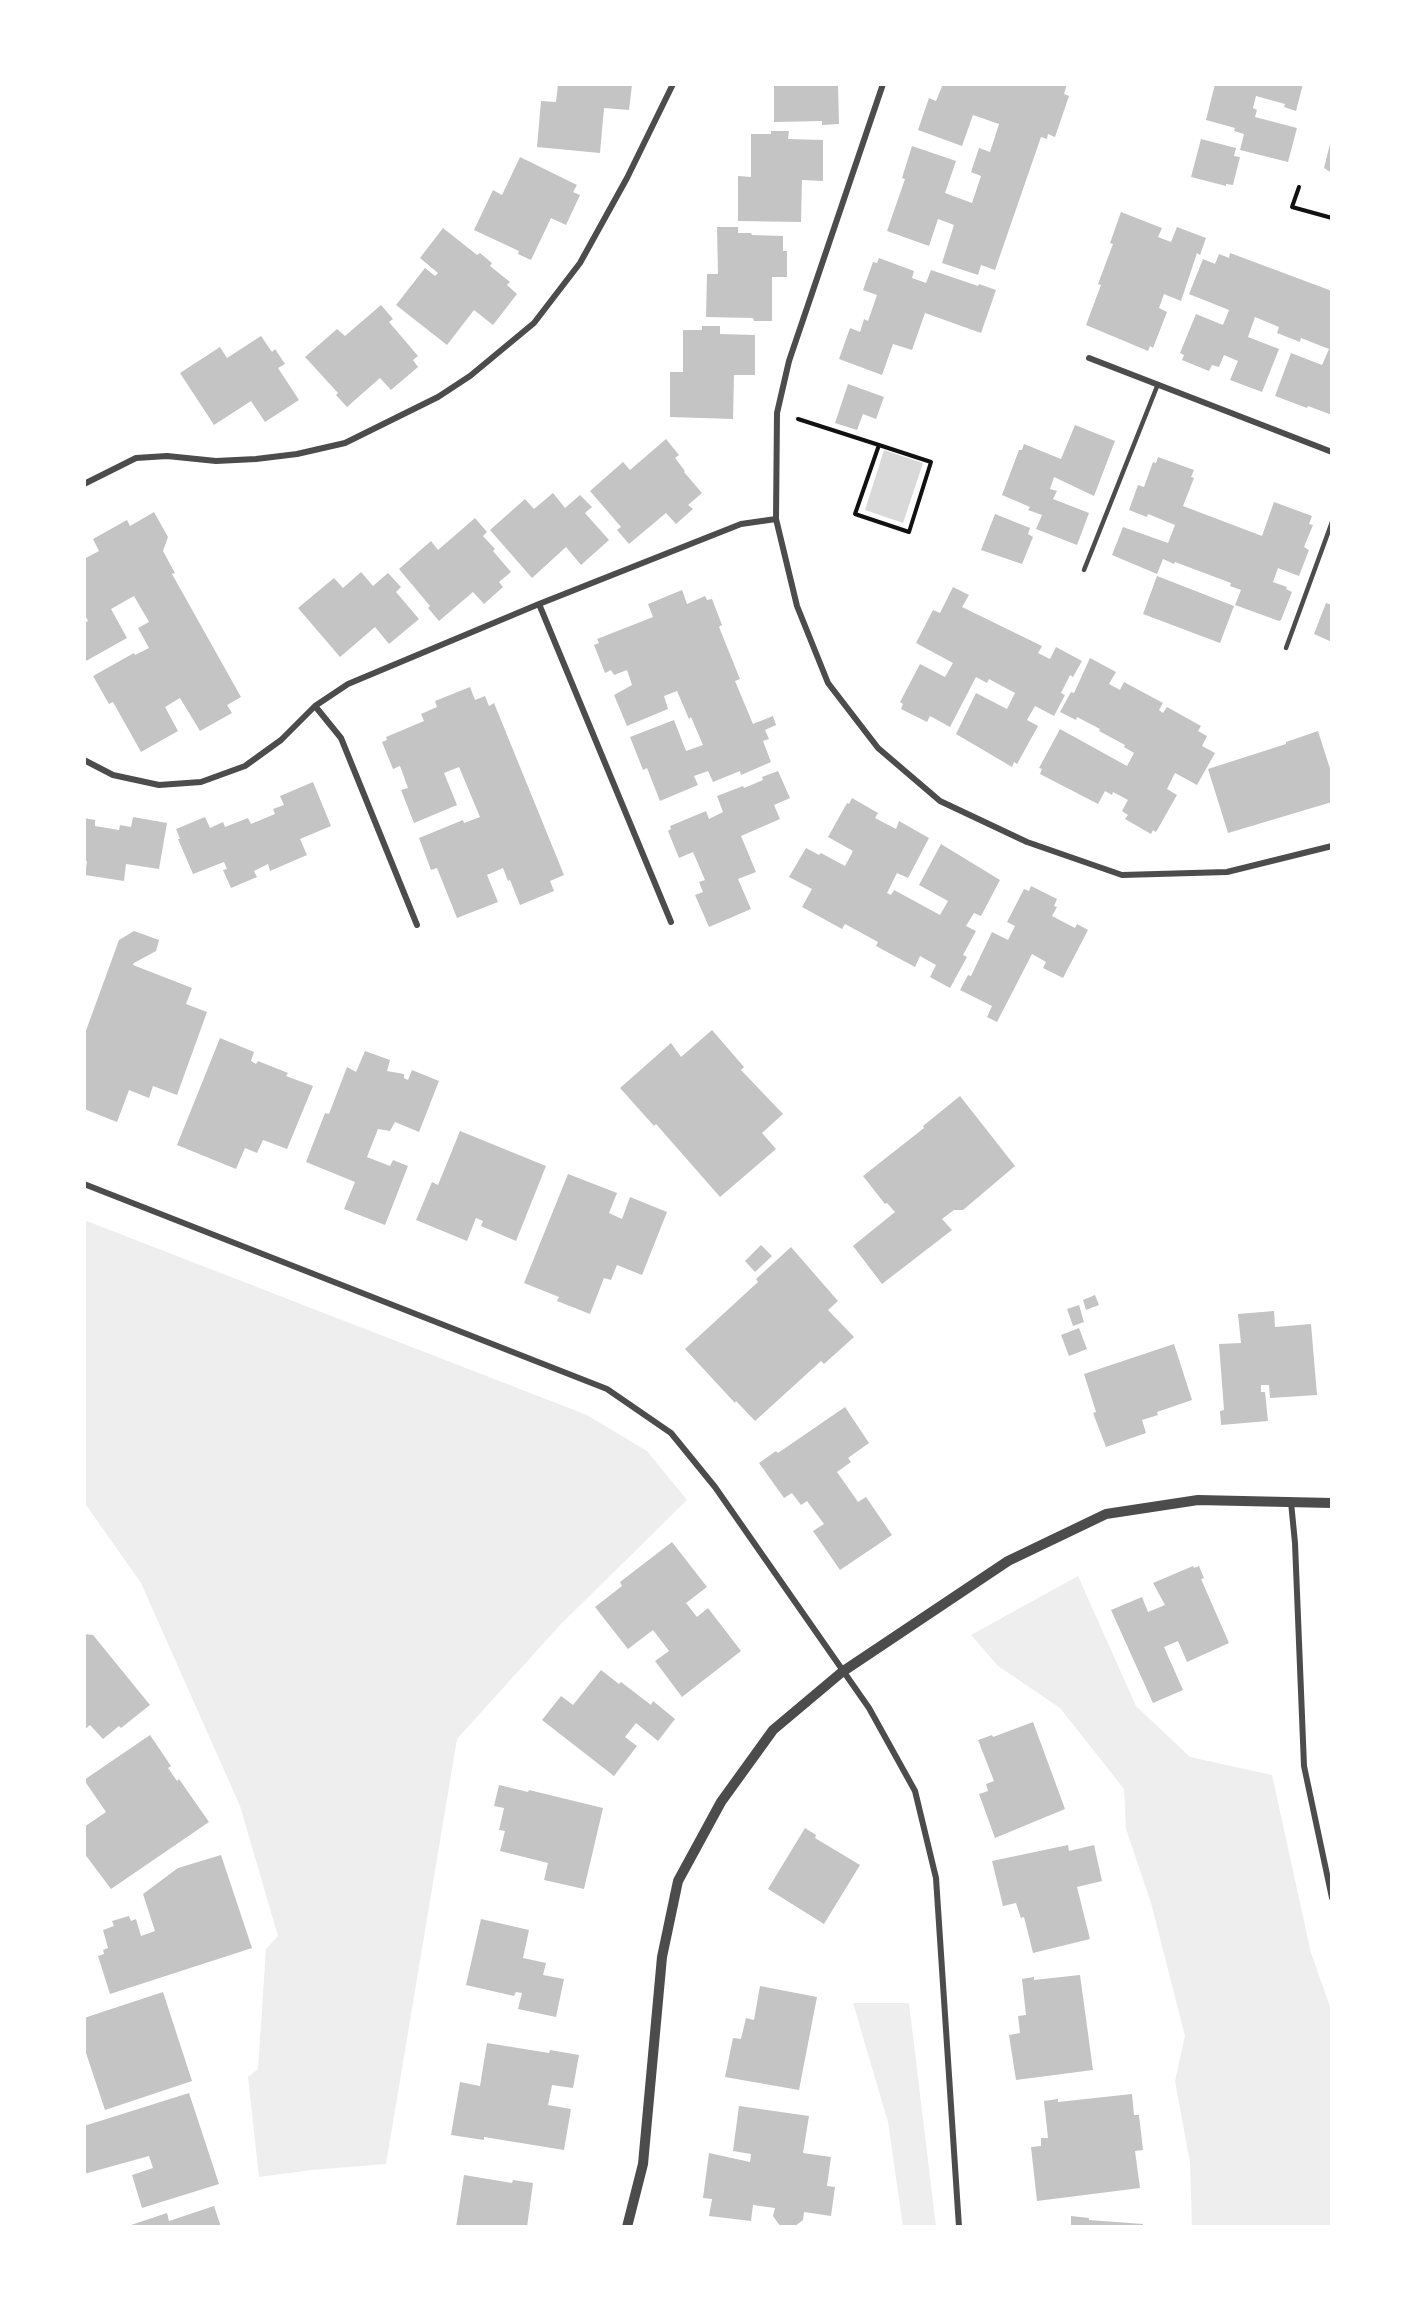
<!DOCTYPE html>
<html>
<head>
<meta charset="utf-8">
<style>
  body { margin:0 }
  #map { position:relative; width:1416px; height:2311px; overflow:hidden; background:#fff; font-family:"Work Sans",sans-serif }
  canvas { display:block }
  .frame { position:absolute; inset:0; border:86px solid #fff; pointer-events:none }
</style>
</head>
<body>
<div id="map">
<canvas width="1416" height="2311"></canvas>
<div class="frame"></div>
</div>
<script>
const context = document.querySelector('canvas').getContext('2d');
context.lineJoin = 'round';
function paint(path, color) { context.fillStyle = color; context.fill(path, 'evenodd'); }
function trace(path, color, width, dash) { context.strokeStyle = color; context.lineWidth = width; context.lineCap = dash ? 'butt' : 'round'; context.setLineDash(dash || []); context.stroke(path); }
const green = new Path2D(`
  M84,1220L587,1415L647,1451L687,1500L560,1625L457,1739L386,2164L312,2170L259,2177L248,2077L258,2069L266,1949L278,1936L240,1806L141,1583L84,1502Z
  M1078,1576L1136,1706L1190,1757L1272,1775L1311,1953L1332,2012V2227H1192L1190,2163L1175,2081L1185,2036L1151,1903L1126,1829L1124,1789L1060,1708L998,1666L971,1635Z
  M853,2003H909L936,2227H903L888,2122Z`);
const water = new Path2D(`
  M884,450L923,463L903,523L865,510Z`);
const building = new Path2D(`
  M558,84L632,85L629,110L604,108L600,153L537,147L541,101L556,102Z
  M774,84H838L839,124L822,125V121L774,122Z
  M943,84H1067L1064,94L1069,96L1055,137L1048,134L1047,139L1041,137L995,270L981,265L978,275L942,263L954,225L938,219L929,246L887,231L905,179L902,178L912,146L956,161L945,193L972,203L981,176L971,172L979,148L990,152L999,124L973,115L962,146L918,130L929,98L936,101Z
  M1215,84H1303L1296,111L1284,107L1285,104L1256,96L1253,108L1257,110L1255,117L1297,128L1288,162L1240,150L1244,134L1234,131L1235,128L1206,120Z
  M771,131H789L788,139L823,140V181L802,180L801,222L738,221V176L751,177V134H771Z
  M1201,139L1236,148L1234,156L1240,157L1233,185L1226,184V186L1191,177Z
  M1331,140H1332V173L1324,168Z
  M520,157L577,185L573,192L580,195L566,225L551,218L531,260L518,254L519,251L474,230L493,190L502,195Z
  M1121,212L1162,228L1158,237L1171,242L1177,227L1206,238L1200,255L1197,253L1181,301L1164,294L1159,308L1167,312L1153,348L1150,346L1148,351L1086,325L1101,285L1098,284L1113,244L1110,243Z
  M717,227H738V233H751L752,235L783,236V251H787V277H772V321H754L753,318L706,317L707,274H718Z
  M443,228L477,255L480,253L492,263L490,266L510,282L507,285L517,294L493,325L474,310L447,345L396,305L425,268L435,276L438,273L420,258Z
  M1230,253L1332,291V415L1308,406L1307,408L1275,396L1291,353L1322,365L1329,349L1301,338L1300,342L1277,333L1279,327L1255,317L1248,337L1279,349L1262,392L1230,380L1238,361L1224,355L1219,367L1212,365L1209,371L1182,360L1184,355L1180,353L1196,314L1223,325L1229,310L1189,294L1203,259L1215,264L1219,254L1229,258Z
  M879,258L914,271L912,278L926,283L931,270L978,286L979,284L996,290L981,333L925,313L912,350L893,344L882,375L839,359L850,328L860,332L864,319L868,321L877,295L863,290L873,262L877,263Z
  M381,305L393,319L389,322L418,356L413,360L418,367L391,390L380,378L347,407L336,395L338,393L305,357L337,329L345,336Z
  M702,326H720V334L755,335V375H734L733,419L670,417V372H683V330H702Z
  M261,336L272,352L275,349L285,364L278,368L299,400L265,422L251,401L214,425L180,373L220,347L227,358Z
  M848,384L884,397L876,419L863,414L857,430L835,423Z
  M1075,425L1115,441L1094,496L1054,477L1050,489L1057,491L1053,499L1089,513L1077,545L1036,529L1042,515L1028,510L1030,507L1002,495L1019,450H1022L1024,444L1061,459Z
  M666,439L679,455L675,458L685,471L684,472L702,493L688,505L693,509L676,524L666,513L629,544L617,530L621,527L590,491L623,462L630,470Z
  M1158,457L1194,470L1191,477L1194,478L1183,506L1262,536L1274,502L1312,516L1309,524L1313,525L1304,547L1309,550L1299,576L1278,568L1273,582L1287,587L1286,589L1292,592L1281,620L1279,621L1235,605L1241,590L1230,586L1231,583L1175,562L1174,564L1163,559L1157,574L1112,555L1123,527L1168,543L1175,525L1148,514L1147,517L1129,510L1138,485L1144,487L1153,462L1156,463Z
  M553,493L565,508L580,495L592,507L585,513L609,540L581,565L566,547L532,578L490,530L525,499L534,509Z
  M154,512L168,537L163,551L175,573L172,574L241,697L227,705L232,713L200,731L180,698L165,707L178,731L141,752L113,702L109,704L93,676L134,653L135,655L149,648L138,628L149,622L134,596L111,609L127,638L86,661L84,623L88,621L84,613V559L99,551L93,539L127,520L130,526Z
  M995,514L1030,528L1028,534L1033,537L1022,564L981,550Z
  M475,518L487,532L483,536L495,549L493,551L511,572L499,582L503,587L484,604L473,592L439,621L428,608L430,606L399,569L431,541L438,550Z
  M361,572L373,586L388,573L401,587L396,592L419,619L389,644L375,627L340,657L298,608L334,578L343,588Z
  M1157,576L1234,606L1220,643L1143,614Z
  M953,587L969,595L962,607L1042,646L1038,653L1050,659L1056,647L1082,661L1073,677L1070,675L1061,693L1065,695L1054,716L1035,706L1027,720L1038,726L1017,764L1014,762L1012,767L956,734L976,693L1007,709L1015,693L989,679L987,683L976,677L950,727L930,716L927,722L901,709L903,704L900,702L920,664L945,677L953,663L916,643L933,610L940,613Z
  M682,590L687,604L705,596L707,600L712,599L722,625L719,627L740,679L735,681L753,724L773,716L776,725L765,730L769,739L763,741L771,762L741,775L740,771L713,782L708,771L694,776L698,785L660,801L647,768L643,770L630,737L674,720L686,751L703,745L691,717L689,719L677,691L664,696L668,709L627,726L614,695L632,685L627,670L614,675L611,670L605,673L594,645L599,643L597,639L653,617L648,604Z
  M1326,603L1332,605V642L1314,634Z
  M1090,658L1116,672L1109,684L1120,690L1124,682L1163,703L1159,710L1163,713L1167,707L1201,726L1198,731L1207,736L1202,746L1215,753L1197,785L1175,773L1167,789L1177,795L1156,832L1153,830L1151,834L1125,819L1128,815L1122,811L1128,800L1113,792L1112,795L1105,791L1098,804L1040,774L1042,769L1039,768L1060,729L1127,766L1134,753L1124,747L1125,745L1099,731L1100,729L1077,717L1076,720L1060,712L1071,692L1074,693Z
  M470,687L475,700L485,696L489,706L494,703L564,875L550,881L554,891L520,905L510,880L508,881L503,868L487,875L498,902L457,918L437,868L431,870L419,838L463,820L464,823L480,817L459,767L444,773L457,805L414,823L401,790L408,788L400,766L393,769L382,742L387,740L386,737L424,721L421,714L437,707L435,701Z
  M1318,731L1332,775V802L1228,833L1208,769L1286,744V742Z
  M778,771L790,798L774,805L780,819L741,836L756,872L738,879L751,909L709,927L695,895L703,892L699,882L705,880L693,852L679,858L668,831L671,829L670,826L706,811L709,819L723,812L717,796L743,786L744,788L763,780L762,777Z
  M313,782L331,826L300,839L307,855L270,871L268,864L254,871L257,877L231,888L223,870L227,869L224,862L193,874L178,839H180L176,829L205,817L210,828L223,822L225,827L248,818L251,824L275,814L273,809L284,805L280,796Z
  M852,798L878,813L875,818L896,829L899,821L929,838L908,878L897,873L887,893L891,895L894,890L940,915L948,901L919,885L941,844L1000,880L981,916L974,913L966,926L976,931L963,955L967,957L950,988L930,977L936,965L920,956L915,967L876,946L878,942L845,924L842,929L802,907L812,889L789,877L806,848L819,855L821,853L845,866L853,851L828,837L847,803L849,804Z
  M133,817L167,823L159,869L126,864L124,881L85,875L87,861H84V818L95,820V826L119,830L120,825L131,827Z
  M1031,886L1057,899L1054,906L1057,907L1052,916L1075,928L1077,924L1088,930L1063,978L1043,968L1046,962L1032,954L997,1022L987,1017L992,1006L960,990L968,975L971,976L992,932L1008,940L1015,926L1007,922L1024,889L1029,891Z
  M134,931L159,940L156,951L134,963L133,965L192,988L186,1004L207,1012L177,1095L153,1086L149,1098L129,1090L117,1122L84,1109V1036L119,940Z
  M712,1030L744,1067L741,1070L783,1114L762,1133L776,1149L720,1197L656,1124L654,1126L620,1088L671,1043L681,1057Z
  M220,1038L254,1052L251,1061L256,1064L258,1061L288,1073L286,1076L313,1086L287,1149L263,1140L257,1153L245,1148L236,1169L177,1145Z
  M365,1051L390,1060L387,1071L404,1074V1078L408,1080L412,1070L439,1081L419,1132L395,1122L390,1131L378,1129L367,1157L390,1166L393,1160L408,1166L385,1225L344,1209L355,1182L306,1162L325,1113L329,1114L347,1067L356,1072Z
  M960,1096L1015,1166L963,1210H954L942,1219L952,1230L882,1284L853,1246L895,1212L887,1203L885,1204L863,1176L924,1128L923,1126Z
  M460,1131L546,1166L516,1241L481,1226L483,1221L476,1218L467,1241L416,1220L432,1182L438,1185Z
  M568,1174L617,1193L609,1213L622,1219L630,1197L667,1212L642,1275L617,1265L611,1280L604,1278L590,1314L557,1301L559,1297L524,1283Z
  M761,1245L772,1256L755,1272L745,1261Z
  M791,1247L838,1301L828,1310L854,1337L824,1364L821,1361L755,1421L736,1401L735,1403L685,1349L758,1282L756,1279Z
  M1095,1295L1099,1305L1086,1310L1083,1300Z
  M1079,1305L1084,1322L1073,1326L1067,1309Z
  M1274,1311L1275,1327L1311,1324L1317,1395L1270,1398L1269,1385H1261V1392H1265L1268,1421L1221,1425L1220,1411L1224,1410L1219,1344L1241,1343L1238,1314Z
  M1079,1328L1087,1349L1069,1356L1061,1335Z
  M1174,1344L1192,1400L1157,1412L1158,1415L1142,1420L1146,1433L1106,1447L1093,1413L1096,1412L1084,1374Z
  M845,1407L869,1443L848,1458L851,1462L837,1472L858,1502L866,1497L892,1535L840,1570L813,1531L824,1524L807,1501L801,1505L792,1493L784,1498L759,1463L776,1451L778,1453Z
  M672,1542L707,1587L686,1603L697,1617L708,1608L741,1651L682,1697L655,1661L669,1651L653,1630L628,1649L595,1607L622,1586L620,1582Z
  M1193,1566L1194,1568L1199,1566L1204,1578L1201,1579L1229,1643L1187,1662L1178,1641L1164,1647L1183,1690L1153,1703L1111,1610L1142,1597L1148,1612L1165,1605L1153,1583Z
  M84,1634L93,1635L150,1705L121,1728L119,1726L103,1739L90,1725L84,1730Z
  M601,1670L619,1684L621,1682L651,1705L653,1701L675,1719L658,1741L636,1723L625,1737L637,1746L614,1776L542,1720L561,1696L573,1705Z
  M1033,1722L1065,1809L995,1838L979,1794L988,1791L986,1784L994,1781L978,1740L992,1735L993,1737Z
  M150,1735L171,1766L168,1768L177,1781L179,1779L209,1822L111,1889L84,1853V1827L106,1812L84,1780Z
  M499,1785L528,1792L529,1790L603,1808L584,1889L544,1880L548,1863L500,1851L505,1831L499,1830L504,1808L494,1806Z
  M805,1828L816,1835L815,1838L860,1865L824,1924L768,1889Z
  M1068,1845L1069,1851L1094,1845L1102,1881L1077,1887L1090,1939L1033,1953L1024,1917L1021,1918L1016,1903L1003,1906L992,1861Z
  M221,1855L252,1948L110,1994L98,1956L104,1954L103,1950L108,1948L103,1930L114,1926L112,1921L129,1916L131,1921L136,1919L141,1936L155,1931L143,1894L178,1868Z
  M481,1919L529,1930L523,1958L546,1963L543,1975L564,1979L556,2017L518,2009L522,1993L516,1992L514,1996L466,1985Z
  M1080,1975L1093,2070L1016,2080L1009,2035L1020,2033L1018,2016L1026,2015L1022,1979L1034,1977V1980Z
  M760,1986L817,1997L799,2090L725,2077L733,2038L741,2039L746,2018L754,2020Z
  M163,1992L192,2081L105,2110L84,2047V2018Z
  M487,2043L549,2053L550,2050L579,2055L573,2088L552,2085L548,2105L571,2109L564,2150L484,2137V2140L451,2135L460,2082L480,2086Z
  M189,2093L219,2184L142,2208L132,2175L153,2168L149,2156L84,2174V2126Z
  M1132,2094L1134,2115H1139L1143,2150L1135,2151L1140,2188L1037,2201L1031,2147L1041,2146V2138H1048L1044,2101L1058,2099V2102Z
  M739,2106L809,2116L803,2153L831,2157L827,2186L835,2187L831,2216L804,2212L803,2220L794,2227H784L780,2226L773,2216L775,2208L753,2205L751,2221L709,2216L712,2199L703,2198L709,2153L750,2162L751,2154L733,2151Z
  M464,2175L512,2183L513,2180L533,2183L527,2227H456Z
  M214,2206L221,2227H125L167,2213L169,2221Z
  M1071,2216L1089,2218V2220L1143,2224V2227H1071Z`);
const path = new Path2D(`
  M1299,187L1292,207L1332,218
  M798,419L879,445L855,514L909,532L931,462L879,445`);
const service = new Path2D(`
  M1084,570L1158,384
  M1286,648L1332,522`);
const minor = new Path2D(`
  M883,84L789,361L777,413L776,519L797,606L828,683L878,748L940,801L1027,842L1122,875L1227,872L1332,846
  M1089,358L1332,452
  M84,484L136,458L167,456L216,461L256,459L297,454L345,443L438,397L470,376L534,323L580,263L627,178L673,84
  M539,604L671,922
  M315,706L341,738L417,925
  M84,760L113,775L159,785L201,782L245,766L281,740L315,706L348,684L539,604L741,524L776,519
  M84,1184L607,1389L671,1433L715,1487L869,1708L915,1791L936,1878L959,2227
  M1291,1502L1295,1543L1304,1766L1332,1898`);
const tertiary = new Path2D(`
  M627,2227L643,2164L662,1957L678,1881L721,1802L773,1730L842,1672L1008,1561L1106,1514L1198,1500L1332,1503`);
paint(green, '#eee');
paint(water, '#d9d9d9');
paint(building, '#c4c4c4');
trace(path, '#111', 4);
trace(service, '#4c4c4c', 4.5);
trace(minor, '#4c4c4c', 6);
trace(tertiary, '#4c4c4c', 10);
</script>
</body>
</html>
